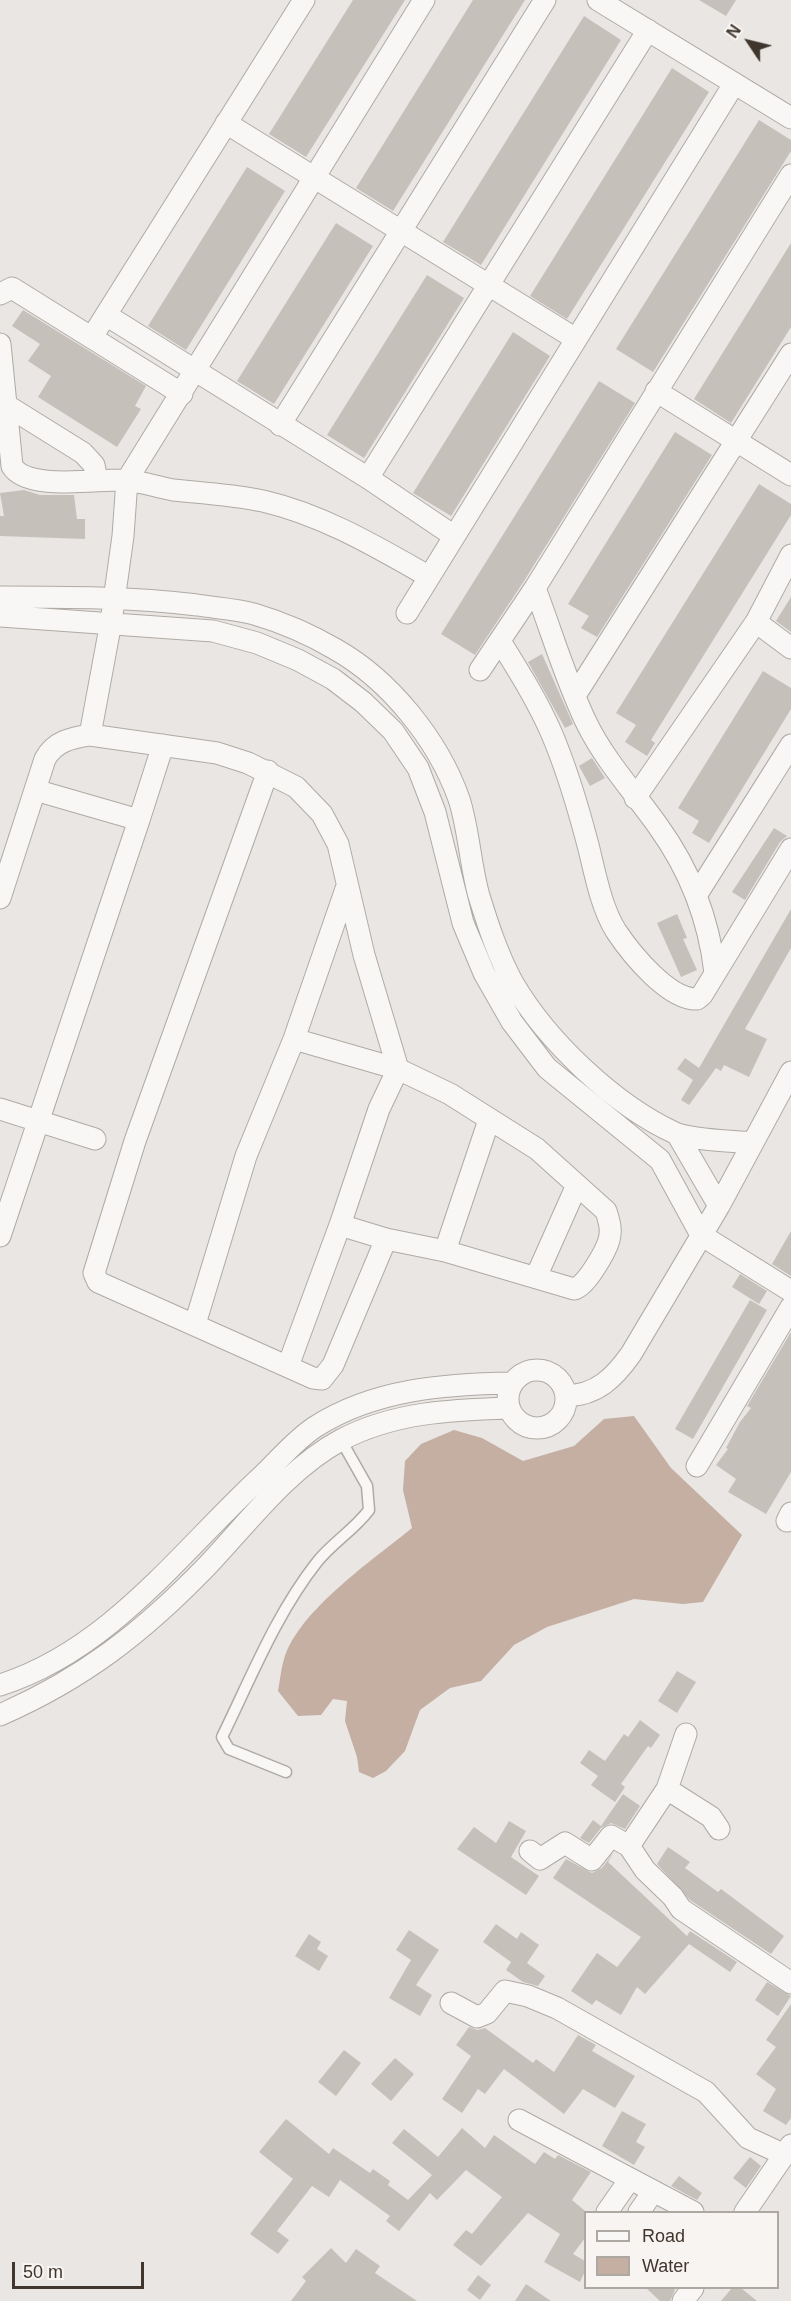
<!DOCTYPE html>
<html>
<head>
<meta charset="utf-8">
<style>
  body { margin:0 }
  #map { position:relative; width:791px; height:2301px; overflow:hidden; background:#e9e6e3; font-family:Helvetica,sans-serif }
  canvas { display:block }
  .legend { position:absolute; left:584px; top:2211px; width:195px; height:78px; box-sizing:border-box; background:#f7f4f2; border:2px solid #aea8a3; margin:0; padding:8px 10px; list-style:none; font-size:18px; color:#40362d }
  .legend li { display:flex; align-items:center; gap:12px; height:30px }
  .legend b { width:30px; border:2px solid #aea8a3 }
  .north { position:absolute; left:719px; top:12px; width:60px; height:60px; -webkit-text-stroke:4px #f7f4f2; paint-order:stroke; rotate:305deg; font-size:16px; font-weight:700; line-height:24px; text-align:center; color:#40362d }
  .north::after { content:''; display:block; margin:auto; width:21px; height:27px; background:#40362d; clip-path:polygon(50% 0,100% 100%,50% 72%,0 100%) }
  .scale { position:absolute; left:12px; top:2262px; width:132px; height:27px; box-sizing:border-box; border:3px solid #40362d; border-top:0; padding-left:8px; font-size:18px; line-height:21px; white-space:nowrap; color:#40362d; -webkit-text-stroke:4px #f7f4f2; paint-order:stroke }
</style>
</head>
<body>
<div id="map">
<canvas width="791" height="2301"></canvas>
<ul class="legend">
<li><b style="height:8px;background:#f8f7f5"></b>Road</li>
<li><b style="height:16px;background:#c5afa2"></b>Water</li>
</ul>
<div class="north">N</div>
<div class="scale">50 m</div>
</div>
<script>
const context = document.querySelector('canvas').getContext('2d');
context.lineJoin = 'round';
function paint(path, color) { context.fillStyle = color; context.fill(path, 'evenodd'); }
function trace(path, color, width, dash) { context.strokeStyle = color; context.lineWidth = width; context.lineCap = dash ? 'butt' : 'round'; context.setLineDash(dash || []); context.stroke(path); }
const water = new Path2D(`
  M634,1416L671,1468L742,1535L703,1602L683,1604L634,1599L547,1627L514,1645L481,1681L450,1688L420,1710L405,1751L386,1771L373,1778L359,1772L357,1757L345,1721L347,1701L333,1699L321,1715L298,1716L278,1691C280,1680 281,1669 284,1659C299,1610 373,1560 412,1528L403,1490L405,1461L421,1444L454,1430L482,1438L523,1461L574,1446L604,1419Z`);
const building = new Path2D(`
  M353,0H405L306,157L269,134Z
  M473,0H525L393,211L356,188Z
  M699,0H736L726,16Z
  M584,16L621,40L481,265L443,242Z
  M672,68L709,92L567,319L530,296Z
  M759,120L791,140V151L653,372L616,349Z
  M247,167L285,191L186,350L148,326Z
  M336,223L373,246L274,404L237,381Z
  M791,243V327L731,423L694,399Z
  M427,275L464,298L364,458L327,435Z
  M23,310L146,386L135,406L141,409L117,447L38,397L51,376L28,361L40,344L12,326Z
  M513,332L550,356L451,516L413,493Z
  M599,381L635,403L524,581L475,655L441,634Z
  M675,432L712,455L597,637L581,628L589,616L568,604Z
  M759,484L791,504V515L651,740L655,743L647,756L625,742L636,725L616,713Z
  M24,490L40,495H74L77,519H85V539L0,536V516H4L0,493Z
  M791,597V632L776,621Z
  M542,654L573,724L565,728L528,662Z
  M763,671L791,688V709L709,843L692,833L699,821L678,808Z
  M592,758L605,778L590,786L579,766Z
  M774,828L787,836L780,842L745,900L732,892Z
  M791,909V948L745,1029L767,1039L749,1077L724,1065L721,1071L716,1068L689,1105L681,1100L693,1080L677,1069L685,1058L699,1068Z
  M677,914L687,938L683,939L697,970L681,977L657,923Z
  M791,1231V1276L772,1264Z
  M740,1274L767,1291L759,1304L732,1287Z
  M750,1300L767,1310L693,1439L675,1429Z
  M791,1332V1472L766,1514L728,1492L736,1479L716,1465L728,1449L726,1448L740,1422L751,1408L747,1406Z
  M677,1671L696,1682L677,1713L658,1701Z
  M640,1720L660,1735L651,1748L648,1746L621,1784L625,1787L615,1802L591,1785L598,1776L580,1763L589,1750L605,1761L624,1734L628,1737Z
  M623,1794L640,1806L625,1829L611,1823L601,1828L589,1843L580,1838L593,1820L601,1826Z
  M509,1821L526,1831L511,1857L539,1876L526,1895L457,1849L474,1827L496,1843Z
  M668,1847L690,1862L685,1868L718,1892L721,1889L784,1936L771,1954L690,1900L657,1864Z
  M614,1852L608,1862L687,1936L690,1931L737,1962L730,1972L689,1944L645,1994L637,1987L621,2015L596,2000L592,2005L571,1991L597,1953L617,1967L641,1937L553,1878L566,1859L592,1873L602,1868Z
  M496,1924L517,1939L521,1932L539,1945L527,1963L545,1976L538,1986L523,1982L506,1970L511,1962L483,1942Z
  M409,1930L439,1950L416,1985L432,1995L420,2016L389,1998L411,1960L396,1950Z
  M309,1934L321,1942L317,1949L328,1956L319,1971L295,1956Z
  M767,1982L791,1996L778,2016L755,2000Z
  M791,2004V2118L786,2125L763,2111L776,2089L756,2074L776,2047L766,2040Z
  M469,2027L477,2030L485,2028L533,2063L536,2059L554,2072L578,2035L596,2045L592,2051L635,2076L615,2108L583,2089L564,2114L504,2069L485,2094L478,2089L462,2113L442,2099L471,2056L456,2045Z
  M344,2050L361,2063L336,2096L318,2082Z
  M395,2058L414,2074L391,2101L371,2084Z
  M622,2111L646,2124L636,2142L645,2147L634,2165L602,2146Z
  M286,2119L329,2154L333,2148L370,2173L373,2169L390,2181L388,2185L408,2200L432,2175L392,2143L404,2129L438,2157L462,2128L485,2148L494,2135L535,2164L544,2152L555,2159L558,2155L591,2172L572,2200L585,2211V2238L573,2254L585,2261V2271L580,2282L544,2262L560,2234L528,2213L481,2266L453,2245L466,2230L472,2234L502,2197L466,2170L437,2200L430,2193L399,2231L386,2221L390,2216L340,2180L329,2197L312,2186L277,2231L289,2240L278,2254L250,2234L293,2179L259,2152Z
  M750,2157L761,2166L746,2188L733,2178Z
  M679,2176L702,2193L697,2200L671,2186Z
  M331,2248L346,2263L356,2249L380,2266L375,2273L417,2301H291L306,2281L302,2277Z
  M478,2275L491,2285L480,2300L467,2290Z
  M526,2284L551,2301H515Z
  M646,2288H673L675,2290L670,2301H660Z
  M732,2288H741L757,2301H721Z`);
const lane = new Path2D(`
  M286,1772L229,1749L222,1737C251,1678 276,1614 317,1562C332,1543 354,1530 369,1510L367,1486L341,1440`);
const street = new Path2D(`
  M598,0L791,118
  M226,123L576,339
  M0,294L12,288L182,394
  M106,315L368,478L454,536
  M92,337L304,0
  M0,344L12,466C27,491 96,479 124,480C140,481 157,487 173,490C203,493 234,495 263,501C323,515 375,546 428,576
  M656,391L791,475
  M6,405L83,453L94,465L97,480
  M280,425L545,0
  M368,478L648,30
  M535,588C552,633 566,681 587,724C606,762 634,792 658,826C689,869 709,920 715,973
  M0,597C66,597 132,597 197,605C216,608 236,609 254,614C281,622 311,635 335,649C390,680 438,740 459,799C469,830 470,864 479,896C488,925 498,956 513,983C547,1041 614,1105 675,1133C690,1140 734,1141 752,1143
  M407,613L734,84
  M0,616L213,631L257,643L298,660L333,679L363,702L393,731L418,768L435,812L463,923L484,973L512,1022L547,1068L660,1160L701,1235L791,1291
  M756,622L791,648
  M500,641C518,670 537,700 551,732C567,769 578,807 588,845C595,873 601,907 616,931C632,955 669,1000 697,999L702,995L791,849
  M480,670L535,588L791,175
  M576,694L791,354
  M90,735L217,753L248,763L296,787L322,814L338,844L364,955L398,1069L379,1109L340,1225L386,1239L445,1251L574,1289C585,1288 606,1251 609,1240C612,1229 609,1221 606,1211L537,1149L450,1094L398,1069L294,1039
  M268,771L135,1141L94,1273L98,1282L313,1378L322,1379L333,1365L386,1239
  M35,790L139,820L163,745
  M635,798L756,622L791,555
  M697,894L791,745
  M0,898L45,759C55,741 71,738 90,735L111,622L123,536L127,480L424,0
  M0,1109L95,1139
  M677,1134L719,1206
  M0,1236L139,820
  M445,1251L489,1120
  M536,1277L577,1185
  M195,1324L246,1156L294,1039L347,886
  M288,1366L340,1225
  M508 1399a29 29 0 1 1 58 0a29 29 0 1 1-58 0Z
  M566,1396C597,1395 614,1378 631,1354L719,1206L791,1072
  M697,1466L791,1307
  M787,1521L791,1513
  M0,1685C110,1650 180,1552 261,1477C278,1461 295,1440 315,1427C374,1389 445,1384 513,1383
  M0,1715C84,1678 142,1633 206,1567C247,1524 287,1469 341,1440C394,1412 451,1410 509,1408
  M667,1789L711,1817L719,1829
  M629,1846L645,1870L673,1897L681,1909L791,1983
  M530,1851L540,1859L565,1843L592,1860L611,1836L629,1846L667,1789L686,1734
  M451,2003L477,2017L487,2013L505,1991L528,1996L557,2008L706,2092L748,2138L785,2155
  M519,2120L693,2212
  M607,2212L630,2179
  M639,2212L653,2192
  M745,2212L791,2145
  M683,2301L693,2288`);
paint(water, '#c5afa2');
paint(building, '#c6c0bb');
trace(lane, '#b0aaa5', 13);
trace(street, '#b0aaa5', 23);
trace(lane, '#f8f7f5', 10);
trace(street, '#f8f7f5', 21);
</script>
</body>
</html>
